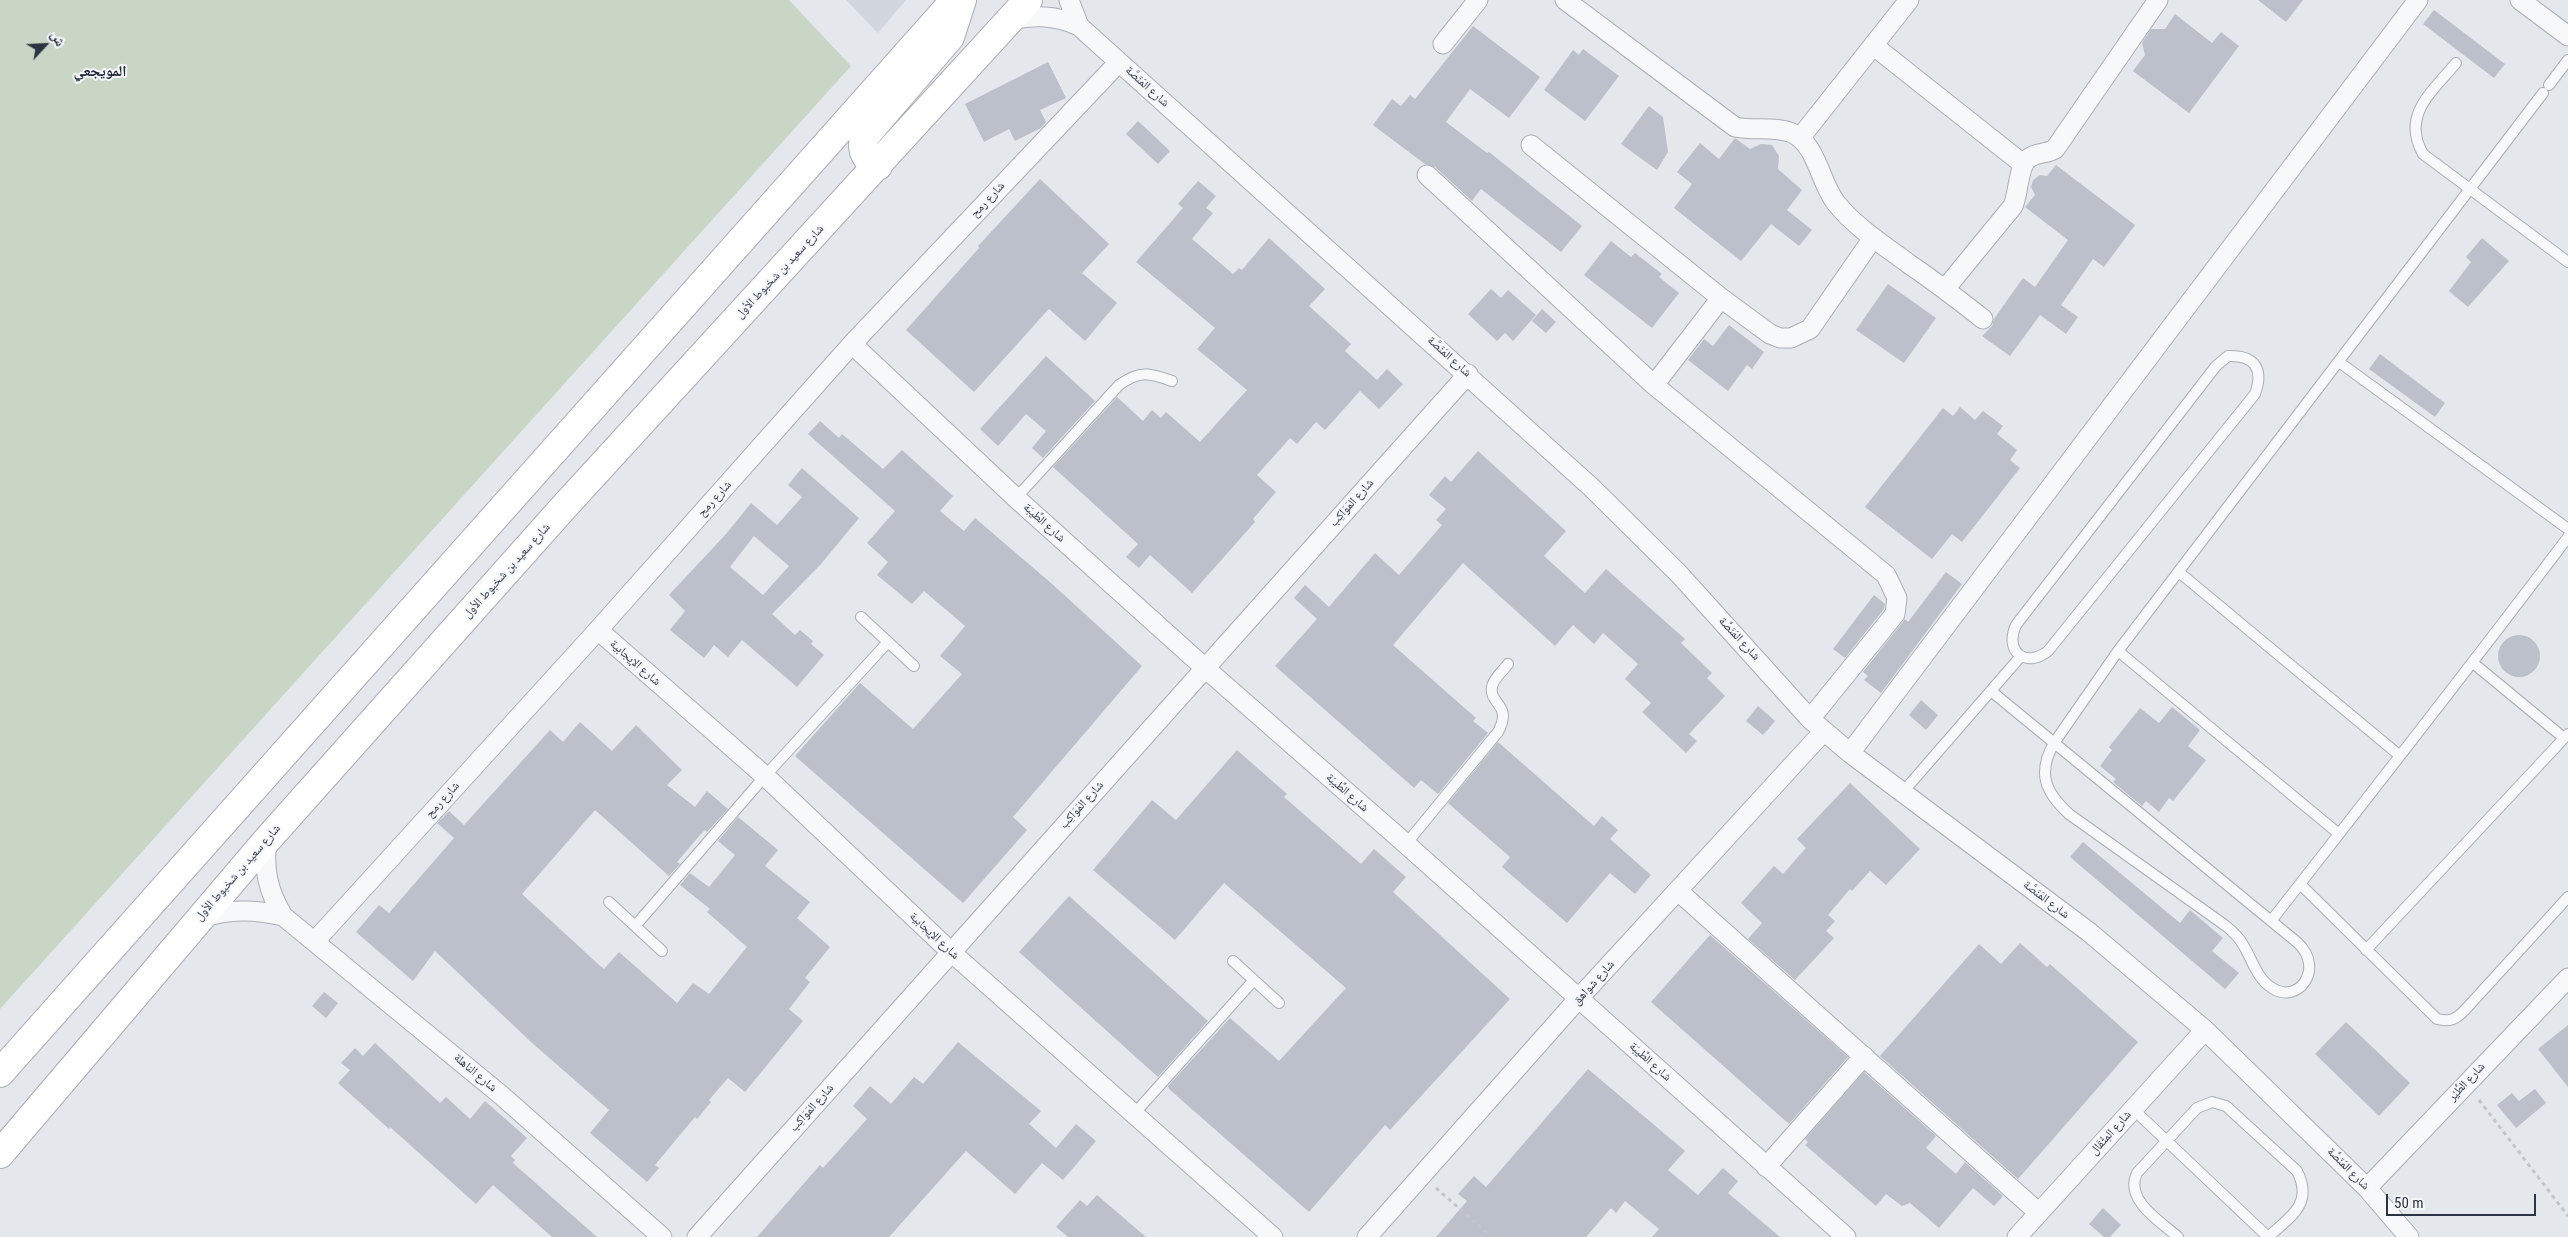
<!DOCTYPE html>
<html>
<head>
<meta charset="utf-8">
<style>
  body { margin:0 }
  #map { position:relative; width:2568px; height:1237px; overflow:hidden; background:#e4e7ec; font-family:"Roboto Condensed","Noto Naskh Arabic",sans-serif }
  canvas { display:block }
  .north { position:absolute; left:20px; top:20px; width:50px; height:50px; -webkit-text-stroke:4px #f4f6f9; paint-order:stroke; rotate:65deg; font-size:14px; font-weight:700; line-height:20px; text-align:center; color:#2b3445 }
  .north::after { content:''; display:block; margin:auto; width:18px; height:22px; background:#2b3445; clip-path:polygon(50% 0,100% 100%,50% 72%,0 100%) }
  .scale { position:absolute; left:2386px; top:1194px; width:150px; height:22px; box-sizing:border-box; border:2px solid #2b3445; border-top:0; padding-left:6px; font-size:15px; line-height:18px; white-space:nowrap; color:#2b3445; -webkit-text-stroke:4px #f4f6f9; paint-order:stroke }
</style>
</head>
<body>
<div id="map">
<canvas width="2568" height="1237"></canvas>
<div class="north">ش</div>
<div class="scale">50 m</div>
</div>
<script>
const context = document.querySelector('canvas').getContext('2d');
context.lineJoin = 'round';
function paint(path, color) { context.fillStyle = color; context.fill(path, 'evenodd'); }
function trace(path, color, width, dash) { context.strokeStyle = color; context.lineWidth = width; context.lineCap = dash ? 'butt' : 'round'; context.setLineDash(dash || []); context.stroke(path); }
function drawText(font, color, halo, rows, align = 'center') {
  context.font = font + ' "Roboto Condensed","Noto Naskh Arabic",sans-serif'; context.lineWidth = 4; context.setLineDash([]); context.textBaseline = 'middle'; context.strokeStyle = halo; context.fillStyle = color; for (const [text, x, y, turn = 0] of rows) {
    context.save(); context.translate(x, y); context.rotate((+turn || 0) * Math.PI / 180); context.textAlign = isNaN(turn) ? turn : align; if (halo) context.strokeText(text, 0, 0); context.fillText(text, 0, 0); context.restore();
  }
}
const built = new Path2D(`
  M846,0H906L878,33Z`);
const green = new Path2D(`
  M0,0H789L851,66L0,1009Z`);
const building = new Path2D(`
  M2258,0H2303L2286,22Z
  M2434,10L2505,64L2494,78L2423,24Z
  M2175,14L2212,43L2221,32L2239,46L2189,113L2133,71L2145,55L2142,43L2151,29H2165Z
  M1473,26L1540,77L1509,118L1470,89L1446,122L1487,153L1489,152L1582,226L1561,252L1481,189L1472,201L1435,167L1425,164L1373,125L1392,99L1401,106L1410,95L1415,99Z
  M1583,49L1619,76L1585,121L1544,90L1573,50L1579,55Z
  M1048,62L1066,98L1040,110L1046,122L1041,128L1015,141L1009,129L984,142L965,104Z
  M1649,106L1663,117L1668,152L1657,170L1621,144Z
  M1138,121L1170,151L1158,164L1126,134Z
  M1735,138L1750,149L1761,144L1772,145L1779,156L1778,169L1802,190L1787,210L1812,230L1799,246L1771,224L1741,261L1674,208L1692,184L1677,172L1700,143L1719,159Z
  M2056,165L2135,225L2104,267L2093,259L2061,305L2078,317L2066,334L2040,315L2010,356L1982,336L1992,326L1994,319L2023,278L2035,287L2068,240L2025,207L2035,195L2031,187L2033,180L2040,175L2047,176Z
  M1040,179L1109,244L1082,273L1117,303L1085,341L1049,309L1047,311L974,392L906,330L979,248L978,246Z
  M1198,181L1216,196L1206,208L1213,213L1192,239L1233,274L1239,268L1242,270L1269,238L1325,289L1309,306L1351,344L1345,351L1377,380L1387,369L1403,384L1379,409L1360,391L1325,430L1316,422L1297,444L1290,438L1257,475L1276,492L1253,519L1255,522L1192,593L1150,555L1139,568L1126,557L1138,544L1053,467L1117,397L1143,421L1152,410L1161,418L1166,412L1200,442L1247,390L1197,349L1215,328L1136,262L1183,208L1178,204Z
  M2482,238L2509,261L2468,307L2449,291L2471,262L2466,257Z
  M1611,241L1631,257L1635,253L1662,274L1659,277L1679,293L1652,328L1584,275Z
  M1888,284L1936,318L1904,363L1856,330Z
  M1491,289L1501,298L1508,290L1536,315L1513,341L1505,333L1497,341L1468,314Z
  M1542,309L1556,322L1546,333L1532,321Z
  M1729,325L1764,352L1752,369L1747,365L1728,391L1688,360L1704,339L1713,346Z
  M2380,354L2445,403L2435,417L2369,369Z
  M1046,356L1095,401L1043,458L1032,448L1046,431L1026,414L998,446L980,429Z
  M1960,407L1975,420L1983,411L2003,426L1997,434L2017,450L2010,460L2020,468L1962,542L1952,534L1932,559L1865,507L1943,408L1953,416Z
  M820,421L839,438L842,434L883,469L902,450L953,496L940,511L964,531L975,518L1051,583L1142,666L1013,817L1027,830L963,903L795,756L860,683L913,729L962,674L940,656L965,626L924,591L912,604L877,575L888,562L867,543L895,511L808,434Z
  M1478,451L1566,531L1544,556L1585,593L1606,569L1685,639L1681,643L1712,673L1707,678L1725,696L1689,734L1697,741L1686,753L1642,712L1651,703L1625,679L1638,664L1603,633L1594,644L1573,625L1555,646L1463,563L1393,645L1476,718L1473,721L1488,733L1438,794L1421,780L1414,788L1275,666L1317,619L1294,598L1305,585L1329,607L1375,553L1399,575L1442,525L1436,520L1446,509L1429,495L1445,476L1451,482Z
  M802,468L859,518L821,564L772,614L795,635L800,630L813,641L811,644L824,655L797,687L742,640L728,657L714,645L704,658L670,630L685,611L669,595L726,534L751,503L777,525L802,497L788,485ZM754,536L789,566L763,595L730,567Z
  M1946,572L1962,584L1881,693L1864,680L1868,676L1863,672L1905,619L1908,622Z
  M1874,595L1885,604L1884,609L1845,658L1833,649Z
  M2498 656a21 21 0 1 1 42 0a21 21 0 1 1-42 0Z
  M1921,700L1938,715L1926,730L1909,715Z
  M1758,706L1775,721L1763,735L1746,721Z
  M2172,707L2200,730L2188,746L2206,760L2173,801L2169,798L2159,812L2146,801L2142,806L2113,782L2116,779L2100,766L2112,750L2109,747L2140,708L2159,723Z
  M580,722L612,751L636,725L682,770L667,785L695,807L707,791L728,809L707,832L705,830L700,835L677,862L680,864L669,876L595,810L522,894L598,964L604,969L619,952L677,1003L693,983L709,994L747,947L707,912L710,909L680,885L690,873L709,887L735,855L718,841L738,817L778,850L765,866L810,902L797,918L830,947L805,978L810,982L789,1009L803,1021L745,1092L728,1078L709,1100L711,1102L697,1119L695,1117L655,1165L659,1168L647,1182L590,1133L609,1110L531,1042L435,951L413,981L356,932L379,905L389,913L454,838L437,823L449,811L464,825L550,730L563,742Z
  M1498,742L1594,826L1602,816L1618,830L1610,839L1651,875L1635,894L1610,873L1567,923L1502,867L1510,857L1448,803Z
  M1237,750L1287,794L1284,797L1361,864L1374,849L1406,877L1393,892L1510,999L1390,1130L1385,1125L1309,1212L1169,1089L1168,1086L1230,1018L1279,1061L1346,988L1224,883L1175,940L1093,870L1152,800L1176,820Z
  M1850,783L1920,849L1886,885L1870,871L1852,891L1850,889L1828,915L1835,921L1826,931L1834,938L1795,980L1748,939L1762,923L1741,903L1774,866L1783,874L1806,848L1797,839Z
  M2083,842L2180,923L2190,910L2223,938L2212,951L2239,973L2225,989L2070,857Z
  M1069,896L1208,1021L1158,1077L1019,952Z
  M1710,935L1848,1057L1789,1124L1651,1002Z
  M2020,943L2047,967L2050,964L2138,1042L2018,1179L1880,1056L1979,944L2001,964Z
  M324,992L338,1003L326,1018L312,1006Z
  M2346,1022L2410,1083L2379,1116L2315,1054Z
  M2568,1025V1087L2538,1049Z
  M958,1042L1041,1111L1029,1124L1056,1148L1076,1124L1096,1141L1063,1180L1042,1163L1015,1194L966,1151L889,1237H757L820,1165L823,1168L867,1119L853,1106L870,1086L891,1104L914,1077L923,1084Z
  M375,1043L440,1103L446,1097L470,1119L485,1101L527,1138L511,1156L515,1160L513,1163L597,1237H552L493,1185L476,1204L390,1127L389,1129L338,1083L350,1070L341,1063L355,1048L363,1056Z
  M1588,1069L1685,1151L1668,1170L1698,1195L1723,1168L1738,1181L1728,1193L1780,1237H1652L1659,1229L1625,1201L1616,1213L1611,1208L1586,1237H1436L1467,1201L1458,1194L1474,1176L1486,1187Z
  M1864,1072L1936,1136L1926,1148L1956,1174L1965,1162L2003,1196L1994,1206L1973,1188L1939,1228L1910,1203L1902,1206L1886,1194L1876,1206L1805,1145L1808,1142L1805,1139Z
  M2535,1089L2546,1103L2516,1128L2497,1105L2512,1093L2519,1101Z
  M1097,1195L1146,1237H1068L1056,1227L1080,1200L1087,1206Z
  M2103,1208L2121,1225L2110,1237H2104L2089,1224Z`);
const path = new Path2D(`
  M2479,1100L2568,1216
  M1436,1188L1492,1237`);
const service = new Path2D(`
  M2456,63C2432,92 2401,115 2423,154L2568,262
  M2549,85L2568,60
  M2228,356C2255,355 2264,369 2255,394L2048,651C2025,669 2004,651 2016,625L2216,366Z
  M2339,362L2568,529
  M1016,498L1119,385C1140,370 1149,373 1172,381
  M2180,573L2399,755
  M861,617L914,666
  M2118,651L2339,834
  M2473,663L2564,738
  M1991,691L2298,943C2325,969 2298,1005 2272,988C2256,978 2252,958 2242,943C2238,936 2232,931 2226,926L2069,814C2045,792 2037,773 2054,743L2118,651L2543,93
  M1903,792L2021,656
  M1406,844L1498,732C1513,704 1489,705 1492,687C1493,679 1503,671 1508,664
  M2300,884L2437,1019C2449,1022 2455,1020 2464,1011L2568,897
  M609,902L662,951
  M2271,921C2371,793 2471,666 2568,537
  M635,926L765,776L888,642
  M2366,950L2568,734
  M1233,961L1279,1003
  M2133,1109L2268,1237
  M1134,1114L1254,980
  M2178,1237C2160,1221 2124,1200 2137,1173L2197,1108L2212,1102L2226,1106L2297,1171C2314,1204 2290,1217 2268,1237`);
const minor = new Path2D(`
  M1069,0L1079,26
  M1565,0L1735,127C1753,131 1776,126 1792,133C1817,144 1820,183 1836,203C1856,228 1884,245 1909,264C1934,281 1959,300 1983,319
  M2520,0L2568,36
  M1010,20C1035,15 1056,15 1079,26L1591,487L1679,574L1810,719L1850,753L2089,932L2205,1030L2367,1188L2409,1237
  M1443,44L1478,0
  M1874,46L2023,164
  M1800,138L1909,0
  M1531,145L1721,298L1770,334L1780,338H1791L1810,329L1873,238
  M1427,175L1654,385L1886,575L1897,598L1895,614L1810,719
  M1945,289L2013,206C2019,192 2018,165 2029,158C2037,152 2047,154 2055,149L2158,0
  M852,344L1016,498L1205,668L1406,844L1846,1237
  M1654,385L1721,298
  M598,630L765,776L951,952L1273,1237
  M1850,753L2418,0
  M267,840C263,869 268,891 283,916L501,1095L662,1237
  M1678,891L2039,1213
  M201,918C229,909 254,909 283,916
  M315,941L598,630L852,344L1119,62
  M1766,1167L1864,1056
  M2367,1188L2568,978
  M697,1237L1468,374
  M1367,1237L1579,998L1824,731
  M2017,1237L2205,1030`);
const secondary = new Path2D(`
  M878,166C865,160 861,150 864,137L950,37L962,0
  M0,1073L955,0
  M0,1154L267,840L563,508L1028,0`);
const streetNames = [
  ["شارع المَنَصَّة",1147,87,42],
  ["شارع رمح",988,200,-47],
  ["شارع سعيد بن شخبوط الأول",780,272,-47],
  ["شارع المَنَصَّة",1449,357,42],
  ["شارع رمح",715,499,-48],
  ["شارع المَوَاكِب",1352,503,-48],
  ["شارع الطِّيبَة",1044,523,42],
  ["شارع سعيد بن شخبوط الأول",507,571,-48],
  ["شارع المَنَصَّة",1739,639,47],
  ["شارع الإيجابية",635,663,41],
  ["شارع الطِّيبَة",1347,793,41],
  ["شارع رمح",443,800,-48],
  ["شارع المَوَاكِب",1082,805,-48],
  ["شارع سعيد بن شخبوط الأول",238,873,-49],
  ["شارع المَنَصَّة",2046,900,37],
  ["شارع الإيجابية",934,936,43],
  ["شارع شواهق",1594,983,-48],
  ["شارع الطِّيبَة",1650,1062,42],
  ["شارع الناهلة",475,1073,40],
  ["شارع الطَّيْر",2467,1082,-47],
  ["شارع المَوَاكِب",812,1108,-48],
  ["شارع المِثْقَال",2111,1133,-48],
  ["شارع المَنَصَّة",2348,1169,45]
];
const quarterNames = [
  ["المويجعي",100,72]
];
paint(built, '#d2d6de');
paint(green, '#c9d6c5');
paint(building, '#bbc0ca');
trace(service, '#a9aeb7', 12);
trace(minor, '#a9aeb7', 21);
trace(secondary, '#a9aeb7', 30);
trace(path, '#c2c5cb', 3, [4, 4]);
trace(service, '#f7f8fa', 10);
trace(minor, '#f7f8fa', 19);
trace(secondary, '#fff', 28);
drawText('12px', '#2b3445', '#f4f6f9', streetNames);
drawText('bold 15px', '#1d2536', '#f4f6f9', quarterNames);
</script>
</body>
</html>
